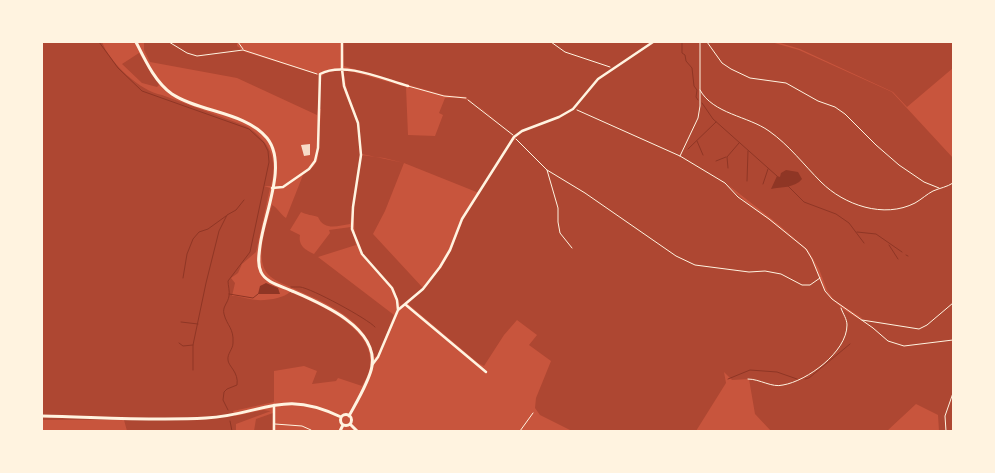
<!DOCTYPE html>
<html>
<head>
<meta charset="utf-8">
<style>
  body { margin:0 }
  #map { position:relative; width:995px; height:473px; overflow:hidden; background:#c8553d; font-family:"Public Sans",sans-serif }
  canvas { display:block }
  .frame { position:absolute; inset:0; border:43px solid #fff3e0; pointer-events:none }
</style>
</head>
<body>
<div id="map">
<canvas width="995" height="473"></canvas>
<div class="frame"></div>
</div>
<script>
const context = document.querySelector('canvas').getContext('2d');
context.lineJoin = 'round';
function paint(path, color) { context.fillStyle = color; context.fill(path, 'evenodd'); }
function trace(path, color, width, dash) { context.strokeStyle = color; context.lineWidth = width; context.lineCap = dash ? 'butt' : 'round'; context.setLineDash(dash || []); context.stroke(path); }
const green = new Path2D(`
  M42,42H102C110,63 140,91 162,95L246,126C270,141 278,159 271,186H264L270,188L256,252L242,264L238,273L231,278L235,283L232,296C241,296 242,298 250,299C261,302 283,299 290,292C318,304 376,328 370,367C369,374 365,380 362,386L338,378L336,381L312,384L317,371L304,366L274,371V402L233,411L235,416L263,410L271,411L236,424V431H127L124,420H42Z
  M144,42H237V46L245,52L322,76L325,73L341,70L345,94L357,121L360,155L350,224C338,226 324,231 318,217C312,215 307,215 301,212L290,230L300,235C298,246 306,250 314,254L330,233L329,230L351,227L356,245L318,257L394,315L378,356L374,357C367,317 320,301 288,286C279,282 268,278 264,268C257,250 267,223 272,205C278,208 280,214 286,218L303,175L314,166L318,159L321,109L318,108L317,115L237,78L150,62L144,50Z
  M343,42H771L799,50L892,92L953,158V431H939L938,415L916,404L887,431H771L755,414L749,379L732,380L724,372L726,383L696,431H572L540,415L535,408L536,398L551,361L529,345L537,335L517,320L504,335L484,366L478,363L408,304L441,268L451,251L463,220L510,144L513,140H517L478,106L466,98L467,97L444,95L344,66ZM727,184L778,224L808,250L819,269L827,290L834,300L862,318L861,320C848,313 834,304 826,291C818,278 816,260 804,248C780,225 750,209 727,184Z
  M777,42H953V68L907,107L893,92L800,49Z
  M139,53L159,85L157,87L142,83L122,64Z
  M343,69L406,87L408,135L435,136L443,115L439,113L445,98C451,98 458,97 464,99C480,103 500,126 513,136L479,193L404,163L362,154L359,123L348,95Z
  M361,155L384,158L404,163L385,211L373,234L423,288L401,307L393,287L363,254L355,235L353,207Z
  M273,413L272,431H254L256,419Z`);
const water = new Path2D(`
  M786,170L798,172L802,179C795,188 781,187 771,189L777,176L780,177L781,173Z
  M266,283L278,288L280,294H258L260,286Z`);
const stream = new Path2D(`
  M99,42L118,68L142,91L249,129L264,143L268,151L269,162L250,252L228,281C228,285 230,292 229,296C228,303 222,307 224,314C227,326 234,328 233,343C233,349 227,354 228,360C228,366 239,372 237,385L227,389L224,392L223,400L228,410
  M682,42V53L685,55L686,61L692,68L694,86L697,90L696,97L698,100
  M702,103L713,119L777,176
  M697,141L703,155
  M688,149L716,122
  M716,161L726,157
  M728,168L727,157L739,143
  M747,181L748,151
  M763,184L768,169
  M788,186L804,202L836,214L849,223L864,243
  M857,232L876,234L902,252
  M889,245L898,259
  M906,255L908,256
  M183,278L187,254L193,239L199,232L208,229L226,216
  M291,287C294,287 297,287 300,287C311,288 368,319 375,327
  M229,294L253,298L258,294
  M181,322L198,324
  M179,343L183,346L193,345
  M193,370V345L206,283L219,231L227,215L236,210L244,200
  M728,379L750,370L777,372L797,379
  M805,379L809,378L850,344
  M230,421L232,431`);
const building = new Path2D(`
  M310,144V155L304,156L301,145Z`);
const path = new Path2D(`
  M169,42L187,53L197,56L243,50L317,74
  M238,42L243,49
  M551,42L565,52L610,67
  M707,42L722,63L731,69L750,78L786,83L818,101L835,107L845,114L876,145L899,165L924,182L939,188
  M700,90C713,114 748,116 769,131C789,145 804,165 821,182C844,205 884,219 915,203C922,199 927,194 933,191C940,188 947,187 953,183
  M468,100L513,135
  M577,110L680,156L725,183L738,197L769,219L806,249L812,259L825,291L832,299L873,328L888,341L904,346L953,340
  M516,139L547,170L558,208V222L560,233L572,248
  M680,156L698,118L700,106V42
  M547,170L585,193L676,256L695,265L749,272L765,271L781,274L802,285H810L820,278
  M862,320L919,329L927,325L953,303
  M748,379C760,379 772,388 783,385C807,381 847,352 847,325C847,319 843,314 841,308
  M520,431L533,413
  M946,431L945,416L953,393`);
const service = new Path2D(`
  M408,86L444,96L466,98
  M275,424L302,426L311,430`);
const minor = new Path2D(`
  M342,42V69L344,86L358,123L361,155L353,207L352,229L362,254L392,288L397,300L398,310L378,357L372,365
  M272,188L283,187L309,169L315,161L318,148L320,74C344,61 383,79 408,86
  M406,305L486,372
  M398,310L423,289L440,267L450,250L462,219L514,137L522,131L559,117L573,109L598,79L653,42
  M274,431V405`);
const tertiary = new Path2D(`
  M136,42C145,60 155,82 172,94C199,112 246,112 267,138C288,164 264,214 260,246C259,254 257,264 261,272C266,283 282,286 292,291C320,303 378,327 372,366C370,380 356,403 349,416
  M340.5 420a5.5 5.5 0 1 1 11 0a5.5 5.5 0 1 1-11 0Z
  M42,416C96,417 152,421 206,418C263,415 281,388 341,417
  M350,424L357,431
  M340,431L343,425`);
paint(green, '#ae4732');
paint(water, '#8f3625');
trace(stream, '#8f3625', 1);
paint(building, '#f7dbc8');
trace(path, '#fff3e0', 1);
trace(service, '#fff3e0', 1);
trace(minor, '#fff3e0', 2.5);
trace(tertiary, '#fff3e0', 3);
</script>
</body>
</html>
